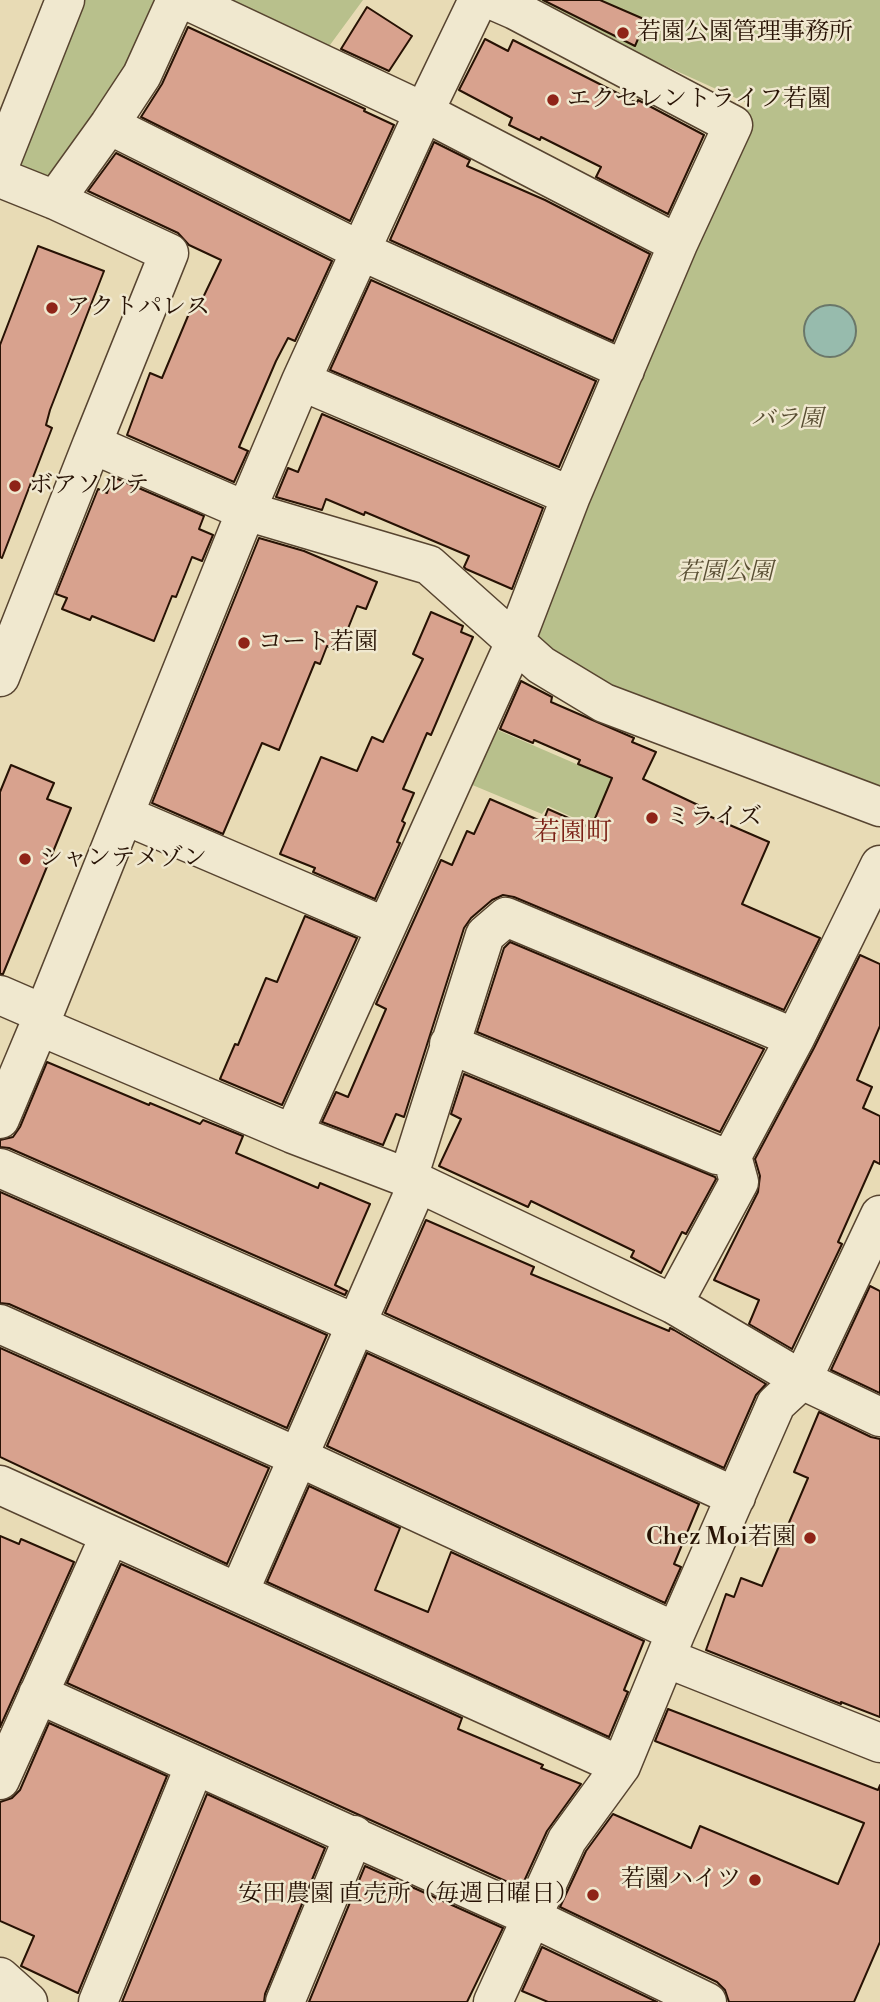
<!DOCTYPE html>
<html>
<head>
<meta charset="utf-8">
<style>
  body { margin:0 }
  canvas { display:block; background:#e8dbb5 }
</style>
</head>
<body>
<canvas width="880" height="2002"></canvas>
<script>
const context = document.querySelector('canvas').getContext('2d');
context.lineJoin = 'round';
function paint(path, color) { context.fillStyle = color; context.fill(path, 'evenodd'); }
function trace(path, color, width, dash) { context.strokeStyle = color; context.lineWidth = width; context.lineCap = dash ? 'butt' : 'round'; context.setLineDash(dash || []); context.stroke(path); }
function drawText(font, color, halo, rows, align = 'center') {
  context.font = font + ' "Libre Bodoni","Noto Serif JP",serif'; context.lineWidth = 5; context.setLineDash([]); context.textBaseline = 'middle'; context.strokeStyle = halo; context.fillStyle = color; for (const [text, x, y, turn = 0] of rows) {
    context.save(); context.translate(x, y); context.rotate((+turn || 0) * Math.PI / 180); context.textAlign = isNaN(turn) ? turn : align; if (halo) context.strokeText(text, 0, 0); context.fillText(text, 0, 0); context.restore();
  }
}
const green = new Path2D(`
  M81,0H161L124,75L50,187L10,170Z
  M217,0H363L327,49Z
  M539,0H880V795L610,695L529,639L749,104L536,7Z
  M493,728L618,782L598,829L548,806L542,814L470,784Z`);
const water = new Path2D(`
  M804 331a26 26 0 1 1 52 0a26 26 0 1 1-52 0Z`);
const building = new Path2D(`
  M543,0H600L646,20L635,46Z
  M367,7L412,36L389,71L341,49Z
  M188,27L365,109L364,111L394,125L350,221L141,117L162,84Z
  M485,39L508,51L513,40L637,103L638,100L704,135L668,214L596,177L601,167L541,137L540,140L509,125L512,118L459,90Z
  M434,142L470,160L467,166L545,200L650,254L613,341L390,240Z
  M116,153L332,261L295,341L288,338L276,361L239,447L248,451L234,482L127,435L150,373L162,378L193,304L199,306L221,260L189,245L178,233L88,191Z
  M38,246L104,271L50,410L46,425L52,428L2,558L0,557V345Z
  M371,280L596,381L559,467L330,370Z
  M322,414L543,508L512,589L466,569L464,567L469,556L365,512L364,515L326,499L322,510L276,497L288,468L298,472Z
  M113,477L204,516L199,529L213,535L202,561L192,557L176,597L172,596L154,641L92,616L90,620L62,609L67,598L56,594L98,489L107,493Z
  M259,538L304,551L377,582L366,609L357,606L339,651L327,646L320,664L315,662L279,750L262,743L223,834L152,803Z
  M431,612L463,626L461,632L473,637L431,735L427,733L403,789L414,793L402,821L405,823L397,842L400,843L375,899L313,872L315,868L280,854L321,757L357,771L372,737L383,742L423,659L413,654Z
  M521,681L552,697L551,702L634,738L632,742L656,752L643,779L698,805L695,810L769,842L742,904L820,938L784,1010L514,897L503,895L492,900L471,918L464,928L404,1117L396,1114L383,1145L322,1122L336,1092L348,1097L386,1009L376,1004L441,860L452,865L467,831L474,834L490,799L543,822L548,809L591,828L612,778L578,764L580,760L534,740L533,743L500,729Z
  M11,765L54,783L47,799L71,808L3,974H0V792Z
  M305,916L357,938L282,1105L220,1079L235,1044L238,1045L266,978L277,982Z
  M510,942L764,1049L720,1132L477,1032L504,948Z
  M860,955L880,964V1026L857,1080L872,1087L863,1108L880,1116V1164L874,1161L838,1242L842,1244L792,1349L749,1324L759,1300L714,1280L758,1192L760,1176L755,1159L814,1048Z
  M47,1062L149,1105L150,1103L200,1124L203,1120L243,1136L236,1153L318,1188L320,1183L370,1204L335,1285L347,1291L345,1295L9,1148L0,1147V1140L13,1137L20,1127Z
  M464,1074L715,1177L716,1179L686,1234L682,1232L661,1273L631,1257L634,1251L531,1201L528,1207L439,1166L461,1119L451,1114Z
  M0,1192L327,1335L287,1428L9,1304L0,1303Z
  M426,1220L534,1267L531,1274L669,1331L670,1328L674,1330L766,1384L756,1395L724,1468L385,1313Z
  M870,1286L880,1291V1393L831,1370Z
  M0,1348L269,1468L227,1564L0,1457Z
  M367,1353L699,1504L674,1564L681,1567L665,1603L327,1446Z
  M819,1412L871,1437L880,1439V1717L841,1702V1704L706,1650L726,1594L734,1597L741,1578L762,1586L808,1478L794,1472Z
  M309,1486L400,1528L375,1590L428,1612L451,1552L644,1641L624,1690L628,1692L609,1737L267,1582Z
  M0,1536L19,1544L21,1539L74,1562L0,1727Z
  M121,1564L462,1718L458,1729L543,1765L541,1768L581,1784L547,1831L521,1888L67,1683Z
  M668,1709L878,1790L880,1785V1942L854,2002H729L725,1990L717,1982L560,1907L586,1851L613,1814L691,1848L700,1826L838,1884L864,1823L655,1741Z
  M49,1723L167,1776L78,1993L21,1966L34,1936L0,1921V1802L12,1798L20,1790Z
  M207,1794L325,1848L265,1994L264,2002H122Z
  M365,1866L503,1928L467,2002H309Z
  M542,1947L657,2002H548L522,1991Z`);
const minor = new Path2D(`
  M186,0L424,112L678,244
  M478,0L424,112L301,381L246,511L39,1026L293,1134L408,1178L673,1304L802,1380L880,1417
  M109,125L361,251L625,370
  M0,164L65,0
  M0,178L55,200L169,253L92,444L246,511L429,565L541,665L604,703L880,807
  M55,200L109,125L142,75L176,0
  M301,381L571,496
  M0,677L92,444
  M124,815L386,927
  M0,995L44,1014
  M449,1044L717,1155L732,1156L795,1038L880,865
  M0,1119L39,1026
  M293,1134L515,642L571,496L678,244L733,125L515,10L492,0
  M0,1168L356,1324L736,1497
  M408,1178L485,935L506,917L795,1038
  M673,1304L739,1182L732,1156
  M0,1324L298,1457L676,1632
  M0,1485L621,1766
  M239,1592L418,1183
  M666,1658L880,1743
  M38,1694L531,1917L707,2002
  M0,1780L110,1535
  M0,1977L28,2002
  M98,2002L195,1765
  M285,2002L354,1835
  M493,2002L567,1840L621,1766L676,1632L776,1404L802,1380L880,1215`);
const markers = [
  [623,33,7,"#8f2418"],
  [553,100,7,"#8f2418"],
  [52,308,7,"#8f2418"],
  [15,486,7,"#8f2418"],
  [244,643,7,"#8f2418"],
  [652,818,7,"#8f2418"],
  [25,859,7,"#8f2418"],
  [810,1538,7,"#8f2418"],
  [755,1880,7,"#8f2418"],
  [593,1895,7,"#8f2418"]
];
const poiNames = [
  ["若園公園管理事務所",637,33],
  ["エクセレントライフ若園",567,100],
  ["アクトパレス",66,308],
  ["ボアソルテ",29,486],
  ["コート若園",258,643],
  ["ミライズ",666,818],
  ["シャンテメゾン",39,859],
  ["Chez Moi若園",796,1538,"right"],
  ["若園ハイツ",741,1880,"right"],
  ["安田農園 直売所（毎週日曜日）",579,1895,"right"]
];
const parkNames = [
  ["バラ園",787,420],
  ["若園公園",725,573]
];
const neighbourhoodNames = [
  ["若園町",573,834]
];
paint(green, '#b8c08c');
paint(water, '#97bbad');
trace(water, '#6a7769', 2);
paint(building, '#d8a28e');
trace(building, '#271204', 2);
trace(minor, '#574430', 41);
trace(minor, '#f0e8cf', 38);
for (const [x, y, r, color] of markers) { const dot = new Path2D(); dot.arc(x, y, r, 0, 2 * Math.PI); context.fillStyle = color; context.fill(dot); trace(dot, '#f0e8cf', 2.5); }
drawText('24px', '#271204', '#f0e8cf', poiNames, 'left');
drawText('italic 24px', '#5a4f34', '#f0e8cf', parkNames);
drawText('26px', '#7a1f14', '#f0e8cf', neighbourhoodNames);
</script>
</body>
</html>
